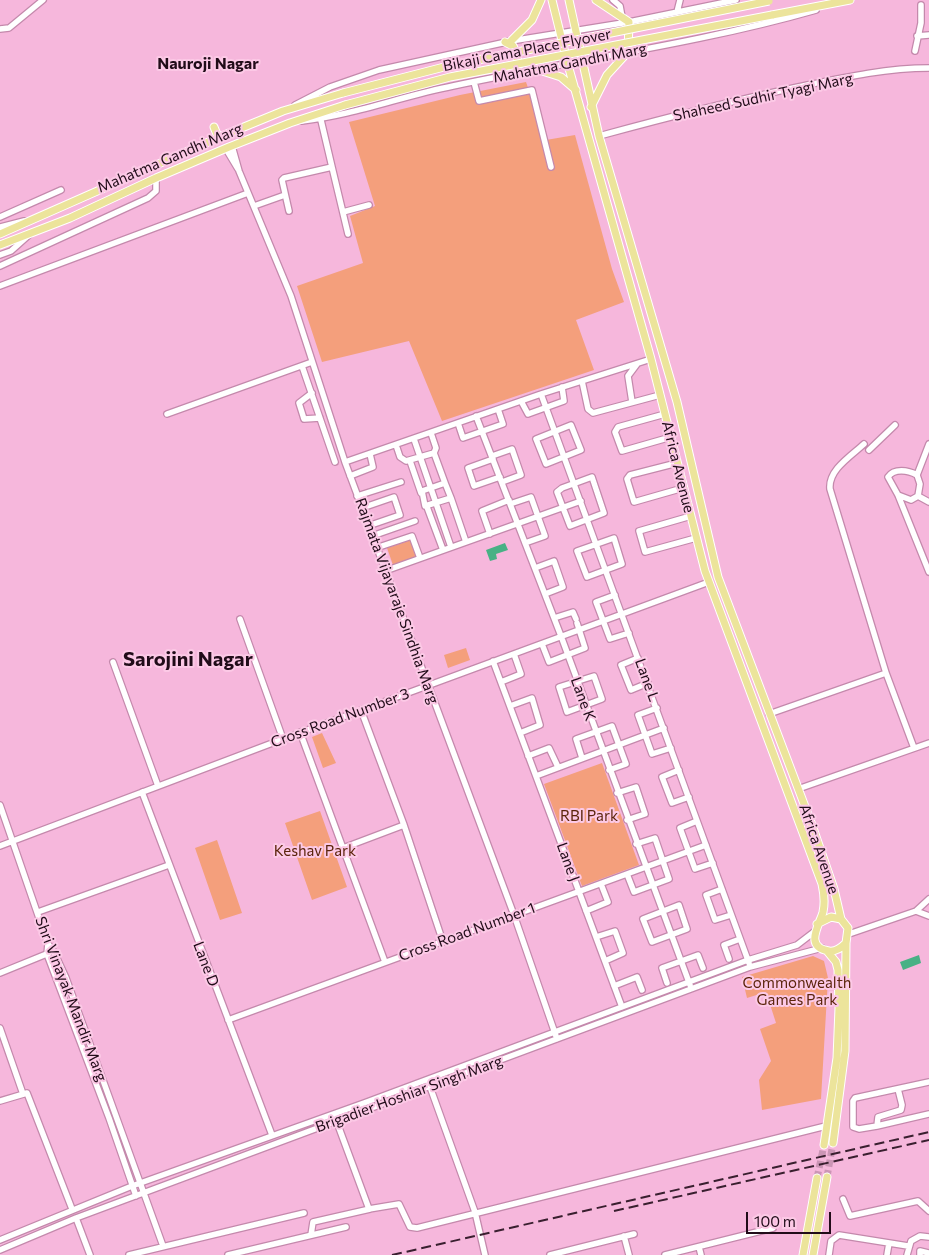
<!DOCTYPE html>
<html>
<head>
<meta charset="utf-8">
<style>
  body { margin:0 }
  #map { position:relative; width:929px; height:1255px; overflow:hidden; background:#f6b7dc; font-family:Commissioner,sans-serif }
  canvas { display:block }
  .scale { position:absolute; left:746px; top:1212px; width:85px; height:22px; box-sizing:border-box; border:2px solid #210c19; border-top:0; padding-left:6px; font-size:15px; line-height:18px; white-space:nowrap; color:#210c19; -webkit-text-stroke:4px #fcc9e6; paint-order:stroke }
</style>
</head>
<body>
<div id="map">
<canvas width="929" height="1255"></canvas>
<div class="scale">100 m</div>
</div>
<script>
const context = document.querySelector('canvas').getContext('2d');
context.lineJoin = 'round';
function paint(path, color) { context.fillStyle = color; context.fill(path, 'evenodd'); }
function trace(path, color, width, dash) { context.strokeStyle = color; context.lineWidth = width; context.lineCap = dash ? 'butt' : 'round'; context.setLineDash(dash || []); context.stroke(path); }
function drawText(font, color, halo, rows, align = 'center') {
  context.font = font + ' Commissioner,sans-serif'; context.lineWidth = 4; context.setLineDash([]); context.textBaseline = 'middle'; context.strokeStyle = halo; context.fillStyle = color; for (const [text, x, y, turn = 0] of rows) {
    context.save(); context.translate(x, y); context.rotate((+turn || 0) * Math.PI / 180); context.textAlign = isNaN(turn) ? turn : align; if (halo) context.strokeText(text, 0, 0); context.fillText(text, 0, 0); context.restore();
  }
}
const green = new Path2D(`
  M526,82L546,140L575,135L612,269L624,302L576,320L594,370L442,421L409,341L322,362L297,286L363,263L350,216L375,206L349,122L460,95Z
  M411,540L417,557L393,565L387,548Z
  M466,648L470,660L448,668L444,655Z
  M322,733L336,763L323,768L312,737Z
  M602,763L639,865L582,886L544,784Z
  M320,811L347,887L312,900L285,823Z
  M217,840L242,913L220,920L195,848Z
  M813,956L824,961L828,978L821,1099L762,1110L759,1080L771,1061L760,1029L776,1023L766,992L747,998L742,977Z`);
const water = new Path2D(`
  M505,543L508,550L496,554L497,559L490,561L486,550Z
  M919,955L921,963L903,970L900,962Z`);
const majorTunnel = new Path2D(`
  M827,1177L833,1143
  M817,1178L824,1145`);
const minor = new Path2D(`
  M613,0L620,6L622,17
  M677,12L680,0
  M0,29L9,28L43,0
  M917,36L929,35
  M915,51L921,23V5
  M474,82L479,101L532,90L551,167
  M295,105L330,87L379,70L511,41L629,22L736,0
  M302,121C354,115 402,96 453,86C574,60 697,44 816,10
  M599,136C665,118 731,101 798,87C841,78 885,68 929,68
  M232,146L239,171L291,296L345,462L514,915L557,1039
  M226,149L238,169
  M332,167L348,234
  M254,206L285,195
  M289,211L282,180L284,178L332,167L320,116
  M343,212L369,205
  M0,217L61,190
  M0,227L24,221
  M0,255L11,251L30,234
  M0,266L148,198L156,191V178
  M0,286L248,193
  M302,366L335,462
  M582,381L588,409L593,413L660,395
  M312,393L299,403L304,419L320,418
  M541,394L749,963
  M521,401L528,414L564,401L562,387
  M632,402L628,376L637,364
  M167,414L312,362
  M665,414L618,427L615,432L622,451L671,437
  M476,416L561,636L690,985
  M458,423L463,438L503,424L498,409
  M571,425L581,450L546,464L536,439Z
  M414,439L451,547
  M864,444C851,456 828,470 830,489L886,673L914,748
  M396,445L400,457L406,461L434,453L436,448L431,433
  M869,450L895,425
  M434,453L445,483L422,491L425,506L451,498L466,542
  M492,456L512,449L521,475L502,482
  M493,459L468,468L474,486L500,477
  M410,461L421,493
  M345,462L541,394L651,359
  M677,463L630,475L627,479L634,502L683,488
  M917,475C908,470 894,468 888,477L898,495L929,572
  M350,476L373,467L370,454
  M592,477L604,513L570,526L557,492L562,488Z
  M445,483L451,498
  M898,495L911,500L918,496L920,484L917,475L929,444
  M357,496L401,482
  M918,496L929,502
  M510,504L531,497L545,536L525,543
  M427,507L443,550
  M362,508L394,497L400,515L368,526
  M691,516L639,531L645,552L696,538
  M490,534L482,511L509,500
  M372,536L415,521
  M614,538L622,564L587,577L577,551Z
  M376,548L412,536L420,558
  M535,568L554,561L563,587L545,594
  M385,571L581,501
  M615,595L596,602L610,639L629,633
  M554,618L573,612L576,619
  M240,619L283,739
  M542,644L549,662L585,648L577,623
  M638,658L621,665L631,690L648,683
  M493,661L622,1007
  M113,662L158,786
  M594,676L602,699L567,712L559,687Z
  M501,682L521,674L514,654
  M510,706L532,698L540,725L520,733
  M657,708L638,715L652,754L671,748
  M769,714L886,673
  M300,732L385,962
  M528,756L549,748L558,767
  M582,758L576,739L612,726L626,764L609,770
  M679,770L662,777L672,803L689,797
  M536,776L664,728
  M798,789L929,743
  M142,792L272,1135
  M617,793L636,787L645,814L627,820
  M0,805L48,944L54,952L66,978L163,1246
  M697,821L680,828L695,869L713,863
  M404,825L443,942
  M0,846L283,739L709,582
  M343,848L404,825L361,710
  M627,874L634,892L669,879L655,838L636,844
  M722,889L706,895L715,920L731,915
  M679,905L687,929L652,942L643,919Z
  M586,911L608,902L601,884
  M916,911L929,916
  M38,912L169,865
  M849,934L916,911L929,899
  M596,937L615,931L623,953L605,961
  M48,944L47,954L109,1118L136,1196
  M729,959L724,945L740,939
  M0,973L49,953
  M667,983L662,968L698,955L703,968
  M614,986L637,977L642,990
  M228,1020L706,845
  M0,1028L23,1094
  M429,1084L475,1212L485,1255
  M898,1089L902,1105L901,1110L878,1117L877,1126L859,1129L853,1127V1101L855,1098L929,1082
  M0,1101L27,1093L72,1209
  M335,1117L369,1209L399,1204L410,1227L417,1228L826,1126
  M877,1126L929,1114
  M843,1199L850,1216L918,1201L929,1211
  M76,1218L90,1255
  M311,1235L313,1222L370,1209
  M624,1236L629,1255
  M0,1240L132,1186L364,1103L748,960L797,945L814,932
  M699,1247L701,1255
  M0,1250L76,1218L750,967L822,948
  M129,1255L304,1213
  M228,1255L346,1227
  M550,1255L634,1234
  M665,1255L773,1228
  M829,1255L831,1241L839,1235L908,1246
  M887,1255L889,1243
  M907,1255L911,1241L920,1236L929,1237
  M920,1255V1251L929,1253`);
const major = new Path2D(`
  M552,0L568,65L651,359L705,571L822,884C824,893 825,903 823,912C820,924 803,947 829,951C836,952 841,948 846,943L848,928L841,919L831,917L817,924
  M569,0L599,136L677,402L718,577L812,825L834,889L841,919
  M772,15L850,0
  M511,41L532,20L541,0
  M505,42L513,46L517,54L518,69L508,76
  M539,70L561,77L576,90
  M591,107L607,75L628,52L629,22L596,0
  M214,127L218,137
  M0,234L222,136L283,111L343,93
  M0,245L70,218L156,178L229,147L290,123L345,105
  M833,1143L845,1051L846,943
  M824,1145L837,1058L839,1008L838,970L836,962L827,951
  M803,1255L817,1178
  M813,1255L827,1177`);
const rail = new Path2D(`
  M614,1211L929,1140
  M392,1255L929,1132`);
const majorBridge = new Path2D(`
  M343,93L448,66L769,1
  M345,105L450,77L772,15`);
const streetNames = [
  ["Bikaji Cama Place Flyover",527,50,-11],
  ["Mahatma Gandhi Marg",570,63,-11],
  ["Shaheed Sudhir Tyagi Marg",763,97,-12],
  ["Mahatma Gandhi Marg",170,158,-23],
  ["Africa Avenue",678,467,76],
  ["Rajmata Vijayaraje Sindhia Marg",397,601,70],
  ["Lane L",647,680,70],
  ["Lane K",583,699,70],
  ["Cross Road Number 3",340,718,-20],
  ["Africa Avenue",819,849,71],
  ["Lane J",568,862,70],
  ["Cross Road Number 1",467,932,-20],
  ["Lane D",206,964,69],
  ["Shri Vinayak Mandir Marg",71,999,69],
  ["Brigadier Hoshiar Singh Marg",409,1094,-20]
];
const parkNames = [
  ["RBI Park",589,816],
  ["Keshav Park",315,851],
  ["Commonwealth",797,983],
  ["Games Park",797,1000]
];
const neighbourhoodNames = [
  ["Nauroji Nagar",208,64]
];
const districtNames = [
  ["Sarojini Nagar",188,659]
];
paint(green, '#f49f7c');
paint(water, '#48b185');
trace(majorTunnel, '#cb95b5', 7, [7, 3.5]);
trace(minor, '#c489ac', 8);
trace(major, '#fff', 9);
trace(minor, '#fff', 5.5);
trace(major, '#ece49b', 7);
trace(rail, '#391f2f', 2, [10, 5]);
trace(majorBridge, '#fff', 9, []);
trace(majorBridge, '#ece49b', 7);
drawText('15px', '#210c19', '#fcc9e6', streetNames);
drawText('15px', '#5b240b', '#fcc9e6', parkNames);
drawText('bold 16px', '#210c19', '#fcc9e6', neighbourhoodNames);
drawText('bold 20px', '#210c19', '#fcc9e6', districtNames);
</script>
</body>
</html>
